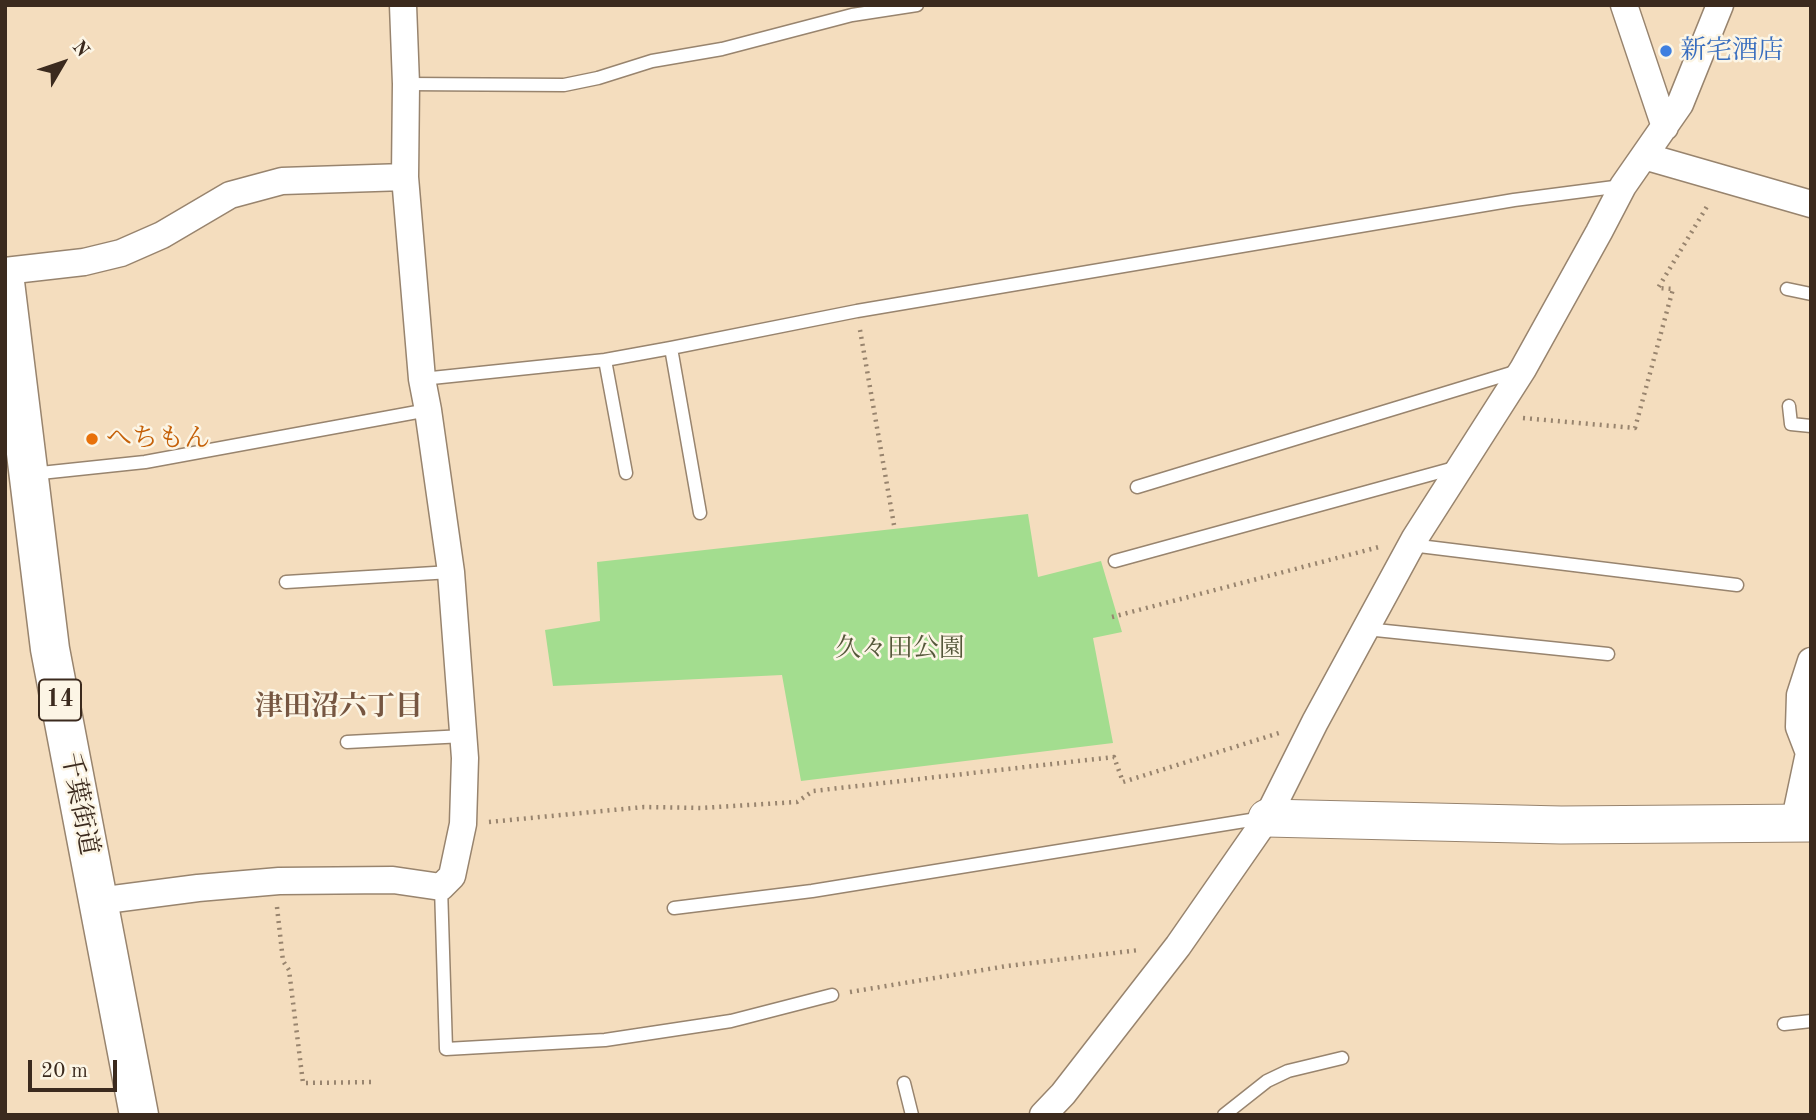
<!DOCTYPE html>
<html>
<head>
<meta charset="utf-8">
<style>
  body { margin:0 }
  #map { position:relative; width:1816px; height:1120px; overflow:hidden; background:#f4ddbe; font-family:"Old Standard TT",serif }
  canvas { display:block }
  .frame { position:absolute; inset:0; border:7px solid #3b2a1e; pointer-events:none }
  .north { position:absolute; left:28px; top:28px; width:70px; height:70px; -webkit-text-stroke:5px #fcf5e5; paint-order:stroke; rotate:51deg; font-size:19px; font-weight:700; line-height:28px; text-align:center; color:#3b2a1e }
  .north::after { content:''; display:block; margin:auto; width:24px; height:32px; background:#3b2a1e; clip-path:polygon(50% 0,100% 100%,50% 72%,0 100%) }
  .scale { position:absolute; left:28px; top:1060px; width:89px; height:32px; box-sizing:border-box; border:4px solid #3b2a1e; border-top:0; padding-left:9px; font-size:21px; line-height:24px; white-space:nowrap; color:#3b2a1e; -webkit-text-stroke:5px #fcf5e5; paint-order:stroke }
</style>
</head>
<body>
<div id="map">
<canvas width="1816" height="1120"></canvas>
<div class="frame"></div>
<div class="north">N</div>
<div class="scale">20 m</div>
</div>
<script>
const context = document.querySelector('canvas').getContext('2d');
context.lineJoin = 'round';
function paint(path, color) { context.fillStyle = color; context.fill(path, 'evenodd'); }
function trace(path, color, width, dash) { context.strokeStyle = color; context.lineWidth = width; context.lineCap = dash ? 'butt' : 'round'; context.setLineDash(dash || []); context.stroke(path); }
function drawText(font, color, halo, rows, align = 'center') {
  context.font = font + ' "Old Standard TT","Noto Serif JP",serif'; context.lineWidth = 5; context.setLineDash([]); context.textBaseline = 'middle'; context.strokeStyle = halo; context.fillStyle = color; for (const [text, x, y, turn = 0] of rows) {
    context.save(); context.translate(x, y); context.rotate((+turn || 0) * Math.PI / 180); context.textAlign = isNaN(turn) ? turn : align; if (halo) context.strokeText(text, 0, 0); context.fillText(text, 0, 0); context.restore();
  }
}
const green = new Path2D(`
  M1028,514L1038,577L1101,561L1122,632L1093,638L1113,743L801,781L782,675L553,686L545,630L600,621L597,562Z`);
const path = new Path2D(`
  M860,330L894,525
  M1523,418L1635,428L1673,289L1658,288L1709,203
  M1112,617L1379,547
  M489,822L644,807L701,808L797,802L813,791L1114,757L1123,782L1279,733
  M277,907L283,961L289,970L303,1083L375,1082
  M850,992L1007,966L1139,950`);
const lane = new Path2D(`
  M406,84L564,85L598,78L652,61L722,49L852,15L917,5
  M1787,289L1811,294
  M671,348L700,513
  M605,360L626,473
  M422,379L605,360L671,348L857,311L1514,200L1622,186
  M1789,406L1791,424L1811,426
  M31,474L145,462L428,410
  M1137,487L1518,371
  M1411,545L1737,585
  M1115,561L1458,467
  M286,582L451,572
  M1366,629L1608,654
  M347,742L464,736
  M441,887L446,1049L605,1040L731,1021L832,995
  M674,908L812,891L1263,818
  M1784,1024L1811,1021
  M904,1083L912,1115
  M1224,1115L1267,1081L1288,1071L1342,1058`);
const street = new Path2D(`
  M1624,5L1665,127
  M1644,156L1811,204
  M5,271L84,262L121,253L162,235L230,195L282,181L405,177
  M1794,824L1809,753L1799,727L1800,695L1811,661
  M98,901L198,888L279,881L393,880L441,887L452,876L463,824L465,758L451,572L428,410L422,379L405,177L406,84L403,5
  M1043,1115L1063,1094L1178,946L1267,818L1315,722L1415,538L1523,369L1599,232L1623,186L1680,104L1720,5`);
const secondary = new Path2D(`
  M1267,818L1561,825L1811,823`);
const highway = new Path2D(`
  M5,282L50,649L139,1115`);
const markers = [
  [1666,51,7,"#3f7fe0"],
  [92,439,7,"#e8710a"]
];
const shields = [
  [60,700,42]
];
const shieldNames = [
  ["14",60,700]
];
const shopNames = [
  ["新宅酒店",1680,51]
];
const foodNames = [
  ["へちもん",106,439]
];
const parkNames = [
  ["久々田公園",900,649]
];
const streetNames = [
  ["千葉街道",79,804,79]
];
const neighbourhoodNames = [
  ["津田沼六丁目",339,708]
];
paint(green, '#a3dd8f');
trace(lane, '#98846e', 15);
trace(street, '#98846e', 29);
trace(secondary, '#98846e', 39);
trace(highway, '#98846e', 41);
trace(path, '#98846e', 4.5, [2, 5]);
trace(lane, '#fff', 12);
trace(street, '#fff', 26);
trace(secondary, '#fff', 37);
trace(highway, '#fff', 38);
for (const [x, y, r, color] of markers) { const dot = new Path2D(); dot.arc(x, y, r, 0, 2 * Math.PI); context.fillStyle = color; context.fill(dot); trace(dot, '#fcf5e5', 2.5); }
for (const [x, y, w] of shields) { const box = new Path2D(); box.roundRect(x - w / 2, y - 20.5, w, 41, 5); context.fillStyle = '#fcf5e5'; context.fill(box); trace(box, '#3b2a1e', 2); }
drawText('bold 24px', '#3b2a1e', null, shieldNames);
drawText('26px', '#366cbe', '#fcf5e5', shopNames, 'left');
drawText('26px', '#c56008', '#fcf5e5', foodNames, 'left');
drawText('26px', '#55573a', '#fcf5e5', parkNames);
drawText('26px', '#3b2a1e', '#fcf5e5', streetNames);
drawText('bold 28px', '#765641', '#fcf5e5', neighbourhoodNames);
</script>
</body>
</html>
